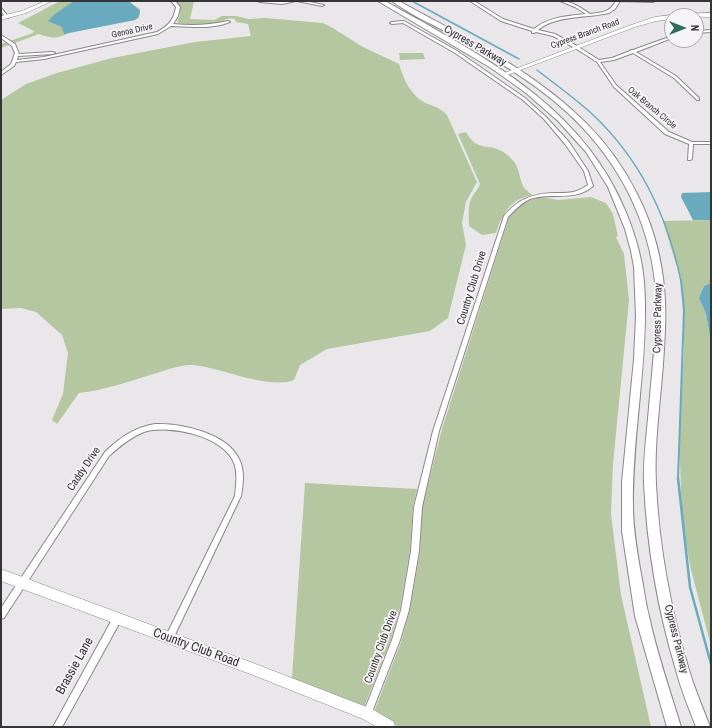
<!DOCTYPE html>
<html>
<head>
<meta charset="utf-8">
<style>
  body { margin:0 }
  #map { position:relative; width:712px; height:728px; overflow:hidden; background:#eae7eb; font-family:"Archivo Narrow",sans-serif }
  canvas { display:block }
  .frame { position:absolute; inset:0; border:2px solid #343335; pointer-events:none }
  .north { position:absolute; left:664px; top:8px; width:40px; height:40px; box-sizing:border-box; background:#f7f4f8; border:1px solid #a9a7aa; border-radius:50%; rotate:90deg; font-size:11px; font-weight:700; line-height:16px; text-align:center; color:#343335 }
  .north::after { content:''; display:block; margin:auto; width:14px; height:18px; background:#2d6e5c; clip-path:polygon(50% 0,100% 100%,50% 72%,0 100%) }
</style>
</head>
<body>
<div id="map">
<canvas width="712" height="728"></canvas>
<div class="frame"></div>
<div class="north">N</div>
</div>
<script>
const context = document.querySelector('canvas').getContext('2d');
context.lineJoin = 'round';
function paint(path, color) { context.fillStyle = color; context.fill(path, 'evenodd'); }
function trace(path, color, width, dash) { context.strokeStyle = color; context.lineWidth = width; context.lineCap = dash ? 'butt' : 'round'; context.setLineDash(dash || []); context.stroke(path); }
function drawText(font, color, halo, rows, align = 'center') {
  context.font = font + ' "Archivo Narrow",sans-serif'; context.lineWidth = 3.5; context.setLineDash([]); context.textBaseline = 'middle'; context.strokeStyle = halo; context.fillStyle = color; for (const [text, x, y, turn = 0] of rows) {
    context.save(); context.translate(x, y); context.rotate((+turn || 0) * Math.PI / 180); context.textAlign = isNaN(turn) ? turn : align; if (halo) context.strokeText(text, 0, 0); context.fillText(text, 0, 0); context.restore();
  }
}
const green = new Path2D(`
  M60,1H127L140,9L139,18L135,20L70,32C59,39 51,39 39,34L1,48V44L33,33L34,31L18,23Z
  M176,1H194L190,19L214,20L222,16H236L249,19L266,18L323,23L331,27L363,47L399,64C404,79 408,91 422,101C432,107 437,105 447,115L477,182L466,202L462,223L466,245L448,318L430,331L327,349L300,365L294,380C267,390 221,367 192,365C182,364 163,371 153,374C128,382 104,390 79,393L57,424L52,420L63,394L68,353L62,335L36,312L21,308L1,309V100L26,84L57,73L112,58L195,42L251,36L248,24L236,22L235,19C226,17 225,21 217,23C210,26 182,27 177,22C181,14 182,8 176,1Z
  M399,53H423L425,59L400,60Z
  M466,132C478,154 490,141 506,154C521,166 517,171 523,186C525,190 530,192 532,195C510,200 503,212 496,233L482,235L469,226C469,217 467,205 472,197C475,192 478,189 480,184L458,134Z
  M541,197L558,200L591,197L606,203L613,214L618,236L616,237L624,254L629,300L613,464L611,514L621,595L651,727H399L374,712L401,642L410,610L420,552L422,508L442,429L509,217C518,205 527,200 541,197Z
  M711,220V283L704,286L699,298L706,314L711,343V646L691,570L682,523L679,430L684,351L682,284L663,221Z
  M305,483L417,489L413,506L410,550L400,608L391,639L364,707L292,678Z`);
const water = new Path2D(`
  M74,1H129L140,11L139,16L135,20L64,34L62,27L48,21L55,14Z
  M711,192V220H693L681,197L682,193Z
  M711,283V343L706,314L699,298L704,286Z`);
const streamFar2 = new Path2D(`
  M412,1L519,59
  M537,70C555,84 573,97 590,112C640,158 667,215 681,281`);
const streamFar1 = new Path2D(`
  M678,479L684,310L681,280`);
const stream = new Path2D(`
  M678,478L690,587L711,664`);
const street = new Path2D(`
  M171,1H175L180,7L178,16L173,24C192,26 210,25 228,21L230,22L221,25L207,27H193L171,26L158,34L44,59L16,62L14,66L1,75V72L11,64L15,53L12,46L1,38V35L15,44L19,54L53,52L55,53L53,54L18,56L17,60L44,57L157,32C168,26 174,20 176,7Z
  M258,1L282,2L296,1L282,4L260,2Z
  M297,1H305L324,5L322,6Z
  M470,1H474L503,19L534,29C548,17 568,16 586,14L575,7L560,1C572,1 581,8 590,14C603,12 609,13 616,1H655L653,2L620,1L615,9L609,13C588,18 555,15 538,30L555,34L577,46L599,60L612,58L630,51L631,50H633L672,36V38L636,52L676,76L699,98V100H697L674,78L633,53L614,60L600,62L616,85L669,132L692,142H711V144H693L692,159L690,160H688L689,144L665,134L614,87L597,62L575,48L553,36L536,32L534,33H532V31L501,21Z
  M1,8L8,16V18H6L1,11Z
  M404,21L457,51L525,98L546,117L569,142L588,171L593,186C576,202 551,192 530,199C521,203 515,210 508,217L439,431L422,507L419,551L409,610L400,640L370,717L367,718L364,717L363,714L392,640L401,610L411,551L414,507L433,431L504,216C517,200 531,194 553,193C568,193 575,194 588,185L584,171L565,144L544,119L523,100L455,53L403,23L392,24L390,23L392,22Z
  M711,30V32L696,33V31Z
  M155,424C181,423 227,433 239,459C245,471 243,484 241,496L172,641L169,642L166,641L165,638L235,496C236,485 238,473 234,463C224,436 169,424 144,432C131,437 120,446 109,456L4,618L1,619V608L105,452C119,438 135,427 155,424Z
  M117,615L120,616L121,619L120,622L62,727H53L114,616Z`);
const secondary = new Path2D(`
  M45,1H52L26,13L1,20V16L22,11Z
  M711,13V17L677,16L680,14Z
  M672,15L674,16H672V19L656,21L635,27L507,75L502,74L631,25L655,17Z
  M1,569L253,663L372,709L394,722L395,727H377L363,719L253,675L1,581Z`);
const primary = new Path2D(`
  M378,1H385C479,54 581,104 625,210C639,244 645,269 645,305C646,373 632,439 633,506C633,529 637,551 641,574C644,588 645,602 649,616C657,654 670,690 681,727H667L635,616L622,531V482L634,359L636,316L634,267L631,251L625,229L608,187L586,152L558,121L526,93L491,68Z
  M392,1H399C464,37 533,70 586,123C627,164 656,220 663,278C667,307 665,336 663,364C660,404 654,445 656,484C659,547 671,611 689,670C695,690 703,708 710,727H696C689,708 681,690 676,670C658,611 647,546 644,484C643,458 647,433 649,407C652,370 657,333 656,296C653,232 625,172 581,126C544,87 495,59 448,33C430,23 409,14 392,1Z`);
const farStreetnames = [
  ["Genoa Drive",132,31,-12],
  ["Cypress Branch Road",585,34,-20],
  ["Oak Branch Circle",652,108,40]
];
const streetNames = [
  ["Cypress Parkway",475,46,30],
  ["Country Club Drive",472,288,-73],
  ["Cypress Parkway",658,318,-89],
  ["Caddy Drive",84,469,-56],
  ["Cypress Parkway",676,639,76],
  ["Country Club Drive",381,647,-70]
];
const nearStreetnames = [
  ["Country Club Road",196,648,20],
  ["Brassie Lane",75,666,-61]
];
paint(green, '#b5c7a0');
paint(water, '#6aaabe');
trace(streamFar2, '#6aaabe', 1.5);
trace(streamFar1, '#6aaabe', 2);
trace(stream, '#6aaabe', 2.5);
trace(street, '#89878a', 2);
trace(secondary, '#89878a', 1);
trace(primary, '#89878a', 2);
paint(street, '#fff');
paint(secondary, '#fff');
paint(primary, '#fff');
drawText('9px', '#343335', '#f7f4f8', farStreetnames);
drawText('11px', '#343335', '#f7f4f8', streetNames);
drawText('13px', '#343335', '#f7f4f8', nearStreetnames);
</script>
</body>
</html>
